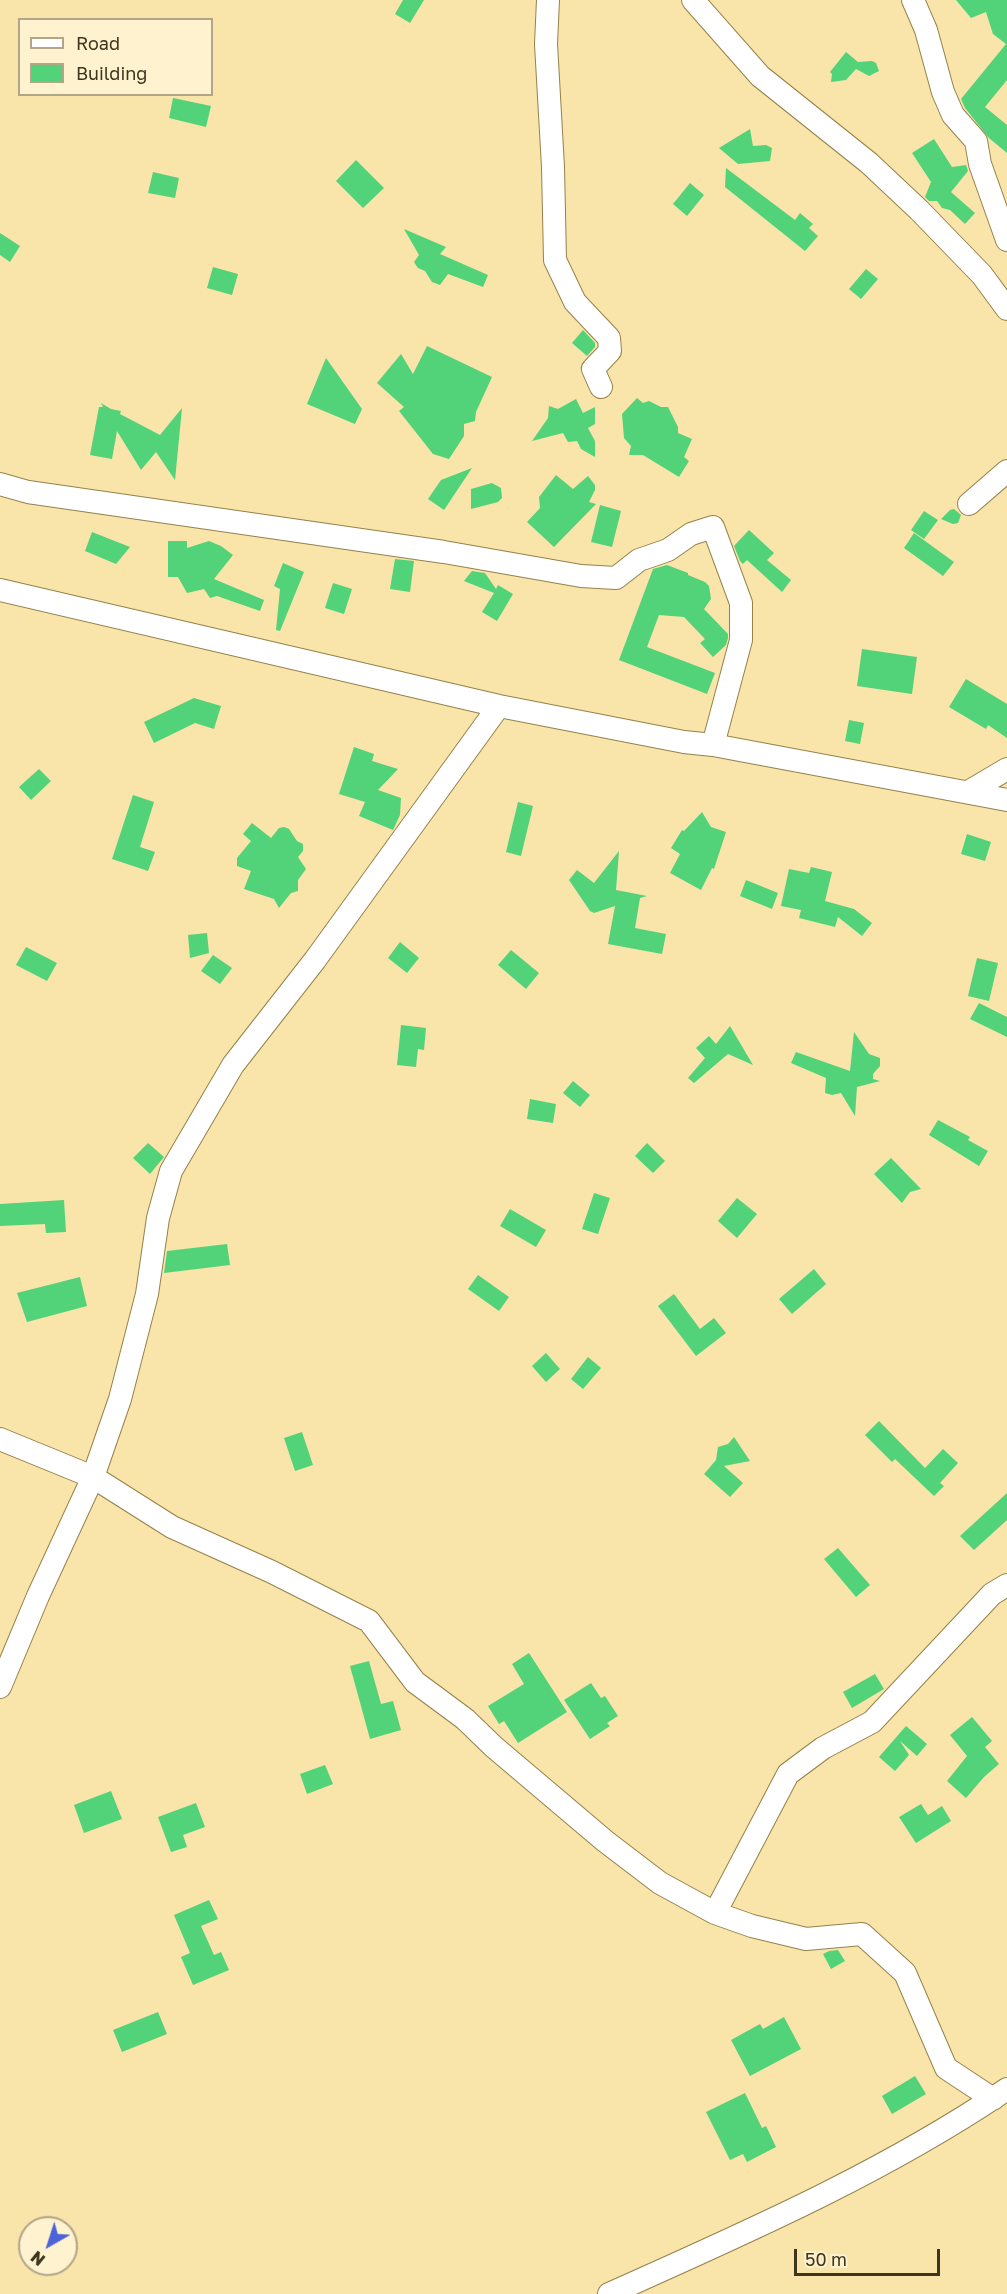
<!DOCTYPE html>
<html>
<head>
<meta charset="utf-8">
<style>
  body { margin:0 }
  #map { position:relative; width:1007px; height:2294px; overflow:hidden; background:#f9e4aa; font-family:"Golos Text",sans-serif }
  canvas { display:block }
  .legend { position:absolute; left:18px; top:18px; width:195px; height:78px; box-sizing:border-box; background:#fef2cf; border:2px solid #b1a688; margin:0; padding:8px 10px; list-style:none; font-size:18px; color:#3d351e }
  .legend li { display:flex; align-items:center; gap:12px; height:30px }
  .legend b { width:30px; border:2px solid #b1a688 }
  .north { position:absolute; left:18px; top:2216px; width:60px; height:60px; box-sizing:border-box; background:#fef2cf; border:2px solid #b1a688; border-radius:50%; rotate:219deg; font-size:16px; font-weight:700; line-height:24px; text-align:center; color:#3d351e }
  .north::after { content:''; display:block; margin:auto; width:21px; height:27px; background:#4c64d9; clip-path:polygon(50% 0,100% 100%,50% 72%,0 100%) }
  .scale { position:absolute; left:794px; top:2249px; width:146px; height:27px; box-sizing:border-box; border:3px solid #3d351e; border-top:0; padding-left:8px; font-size:18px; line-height:21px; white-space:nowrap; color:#3d351e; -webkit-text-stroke:4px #fef2cf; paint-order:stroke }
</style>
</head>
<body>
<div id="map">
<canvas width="1007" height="2294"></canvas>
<ul class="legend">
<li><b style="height:8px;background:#fff"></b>Road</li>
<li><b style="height:16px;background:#52d279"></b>Building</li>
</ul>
<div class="north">N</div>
<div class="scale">50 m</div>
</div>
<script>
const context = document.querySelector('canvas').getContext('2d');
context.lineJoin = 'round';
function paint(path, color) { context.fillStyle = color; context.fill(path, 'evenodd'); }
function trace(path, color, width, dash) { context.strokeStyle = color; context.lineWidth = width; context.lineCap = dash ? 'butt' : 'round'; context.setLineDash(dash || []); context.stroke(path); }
const building = new Path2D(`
  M403,0H424L410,23L395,14Z
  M956,0H1007V80L985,107L1007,125V153L989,138L965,108L961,99L1006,44L993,34L986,12L971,18Z
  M846,52L858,62L872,61L876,63L879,71L869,76L856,69L846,80L831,82L832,74L830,72Z
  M173,98L211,106L206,127L169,118Z
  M750,129L753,146L766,145L772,148L770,161L738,164L719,148Z
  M934,139L952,167L966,165L968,171L951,192L975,213L965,224L950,210L942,208L937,201H929L925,197L931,182L912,153Z
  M356,160L384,188L363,208L336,181Z
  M726,168L795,220L800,213L813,224L809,228L818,236L805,251L725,187Z
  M153,172L179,178L175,198L148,193Z
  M690,183L704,195L687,216L673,204Z
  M404,229L446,247L440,254L488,275L483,287L448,274L440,285L432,282L425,271L418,268L414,262L419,255Z
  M0,233L20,246L10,262L0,255Z
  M213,267L238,274L232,295L207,288Z
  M866,269L878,279L861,299L849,289Z
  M583,330L595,343V347L587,356L572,343Z
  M427,346L492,377L476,412L475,421L464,424V436L449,459L433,454L399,411L404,407L377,383L401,354L413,374Z
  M326,358L362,409L355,424L307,404Z
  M637,398L643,403L649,401L661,407H668L678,427V433L692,439L684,457L689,461L679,477L643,455H629L631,446L624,438L622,414Z
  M576,399L583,413L595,407V424L588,428L595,441V457L581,449L577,441L568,442L563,433L532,441L548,418L549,406L558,409Z
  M101,403L111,409L121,411L120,414L160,435L182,408L175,480L156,452L141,470L117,431L112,459L90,455L99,407H103Z
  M472,468L444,510L428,499L441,480Z
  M556,475L573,489L588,476L595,485V490L589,502L596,504L554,547L527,522L540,508L539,497Z
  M492,483L501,488L502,498L498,502L471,509V489Z
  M600,505L621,511L612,547L591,542Z
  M954,509L961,515L958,523L953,524L941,519L950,510Z
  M924,511L938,520L924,539L911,530Z
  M749,530L774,553L767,560L791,580L782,592L747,560L743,564L740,561L734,546Z
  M92,532L130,547L116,564L85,551Z
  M914,533L954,562L943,576L904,548Z
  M168,541H187V548L209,541L221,546L233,555L214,579L264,600L260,611L217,596L210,598L204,589L187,593L178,577H168Z
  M395,559L414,561L410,592L390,589Z
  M283,563L304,572L280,631L276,630L280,589L274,586Z
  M667,565L688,573V575L705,582L709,586L711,599L704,609L728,634V638L726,645L713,657L700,643L705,639L684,617L659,615L647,647L715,673L707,694L619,660L653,569Z
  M472,571L485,573L496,589L498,585L513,594L497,621L482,612L494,593L464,581Z
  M333,583L352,589L344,614L325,608Z
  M862,649L917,657L912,694L857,686Z
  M966,679L1007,704V738L988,725L986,729L949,707Z
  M194,698L221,706L214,729L195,723L154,743L144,722Z
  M849,720L864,723L860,744L845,741Z
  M354,747L374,754L372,761L398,769L378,790L401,798L400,815L393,830L359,816L365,802L339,794Z
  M39,769L51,781L31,800L19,787Z
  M133,795L154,802L140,847L155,852L148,871L112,859Z
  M518,802L533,806L521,856L506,852Z
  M702,812L711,827L726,832L714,869L712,868L701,890L670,873L680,854L671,848L682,830L684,831Z
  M252,823L271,838L279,828L284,827L289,829L297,841L303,844V851L298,857L306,869L298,880V891L291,893L279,908L274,899L244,889L251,871L237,866V858L251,841L243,834Z
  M967,834L991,842L985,861L961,854Z
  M619,851L616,890L647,896L640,898L635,928L666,934L662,954L608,944L615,906L594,913L590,911L569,880L577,870L594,883Z
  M811,867L832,872L825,901L854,909L872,923L862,936L838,917L835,927L799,918L801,910L781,906L789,869L809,873Z
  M746,880L778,893L772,909L740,896Z
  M207,933L209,953L190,958L188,935Z
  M400,942L419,958L407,973L388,958Z
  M26,947L57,963L47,981L16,965Z
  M511,950L539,973L526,989L498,965Z
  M213,955L232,968L220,984L201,971Z
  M977,958L998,963L989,1001L968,996Z
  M979,1003L1007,1017V1037L970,1019Z
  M401,1025L426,1028L424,1050L418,1049L416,1067L397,1065Z
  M730,1026L753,1065L728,1054L694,1083L688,1078L705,1058L696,1048L709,1036L716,1044Z
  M854,1032L869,1054L880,1058V1066L873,1074V1079L880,1081L857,1087L855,1116L841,1093L832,1095L825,1093L826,1078L791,1063L796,1052L850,1071Z
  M573,1081L590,1095L580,1107L563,1093Z
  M530,1099L556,1104L553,1123L527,1119Z
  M938,1120L970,1137L968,1140L988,1151L979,1166L929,1135Z
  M148,1143L164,1157L150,1174L133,1158Z
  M647,1143L665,1161L653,1173L635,1156Z
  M891,1158L921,1189L910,1192L902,1203L874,1174Z
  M594,1193L610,1198L598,1234L582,1229Z
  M737,1198L757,1214L737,1238L718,1221Z
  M64,1200L66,1232L46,1233L45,1224L0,1226V1204Z
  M510,1209L546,1230L536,1247L500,1226Z
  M227,1244L230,1265L164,1273L167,1251Z
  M814,1269L826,1284L792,1314L779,1299Z
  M478,1275L509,1297L499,1311L468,1289Z
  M80,1277L87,1306L27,1322L17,1293Z
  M674,1294L700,1329L714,1318L726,1333L696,1356L658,1306Z
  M546,1353L560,1369L546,1382L532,1366Z
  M588,1357L601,1368L583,1389L571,1379Z
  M879,1421L925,1468L943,1449L958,1463L940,1483L944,1486L934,1496L895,1459L892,1462L865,1435Z
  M302,1432L313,1465L295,1471L284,1438Z
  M734,1437L750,1461L724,1466L743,1483L730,1497L704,1474L716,1460L718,1447L728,1444Z
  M1007,1493V1520L974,1550L960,1536Z
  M838,1548L870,1585L856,1597L824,1559Z
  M529,1653L567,1712L518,1743L504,1721L499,1724L488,1706L524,1684L512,1664Z
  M369,1661L381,1704L393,1701L401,1730L370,1739L350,1666Z
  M875,1674L884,1689L852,1708L843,1692Z
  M591,1683L601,1698L605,1696L618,1716L607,1723L610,1726L590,1739L564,1700Z
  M972,1717L992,1741L985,1747L999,1764L984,1777L966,1798L947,1781L967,1756L950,1735Z
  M906,1726L927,1744L917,1756L900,1741L909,1755L895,1771L879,1757Z
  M325,1765L333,1784L307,1794L300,1774Z
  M111,1791L122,1819L84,1833L74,1805Z
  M196,1803L205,1827L183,1835L187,1847L171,1852L158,1817Z
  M921,1804L928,1815L942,1806L951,1821L916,1843L899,1817Z
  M209,1900L218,1919L201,1926L214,1955L221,1952L229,1970L193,1985L181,1957L190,1953L174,1915Z
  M838,1950L845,1961L831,1969L823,1954L829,1951Z
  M158,2012L167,2034L122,2052L113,2030Z
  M784,2017L801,2049L750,2076L731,2040L760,2024L763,2029Z
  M915,2076L926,2094L892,2114L882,2096Z
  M745,2093L762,2128L766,2126L776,2147L747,2162L743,2154L730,2160L706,2112Z`);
const minor = new Path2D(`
  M548,0L546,44L553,167L555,260L575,302L609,338L610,351L593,369L601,387
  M693,0L760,76L869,163L919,210L982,275L1007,309
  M913,0L926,30L943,92L953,115L976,141L980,164L1007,240
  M0,484L28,492L444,552L581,576L616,578L639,560L668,550L691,534L713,527L741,603V640L713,745
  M969,504L1007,471
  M0,590L499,706L684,742L713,745L1007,800
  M968,792L1007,769
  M0,1439L93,1477L172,1527L272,1572L369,1621L415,1682L465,1719L494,1747L605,1841L660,1883L715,1913L752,1926L806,1939L862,1934L905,1973L946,2068L993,2099
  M0,1687L38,1596L93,1477L120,1399L147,1294L158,1218L171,1171L233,1065L315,960L499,706
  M715,1913L788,1774L823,1748L872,1722L992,1594L1007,1585
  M609,2294C745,2233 883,2173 1007,2089`);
paint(building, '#52d279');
trace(minor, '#95824b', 24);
trace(minor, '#fff', 22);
</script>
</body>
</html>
